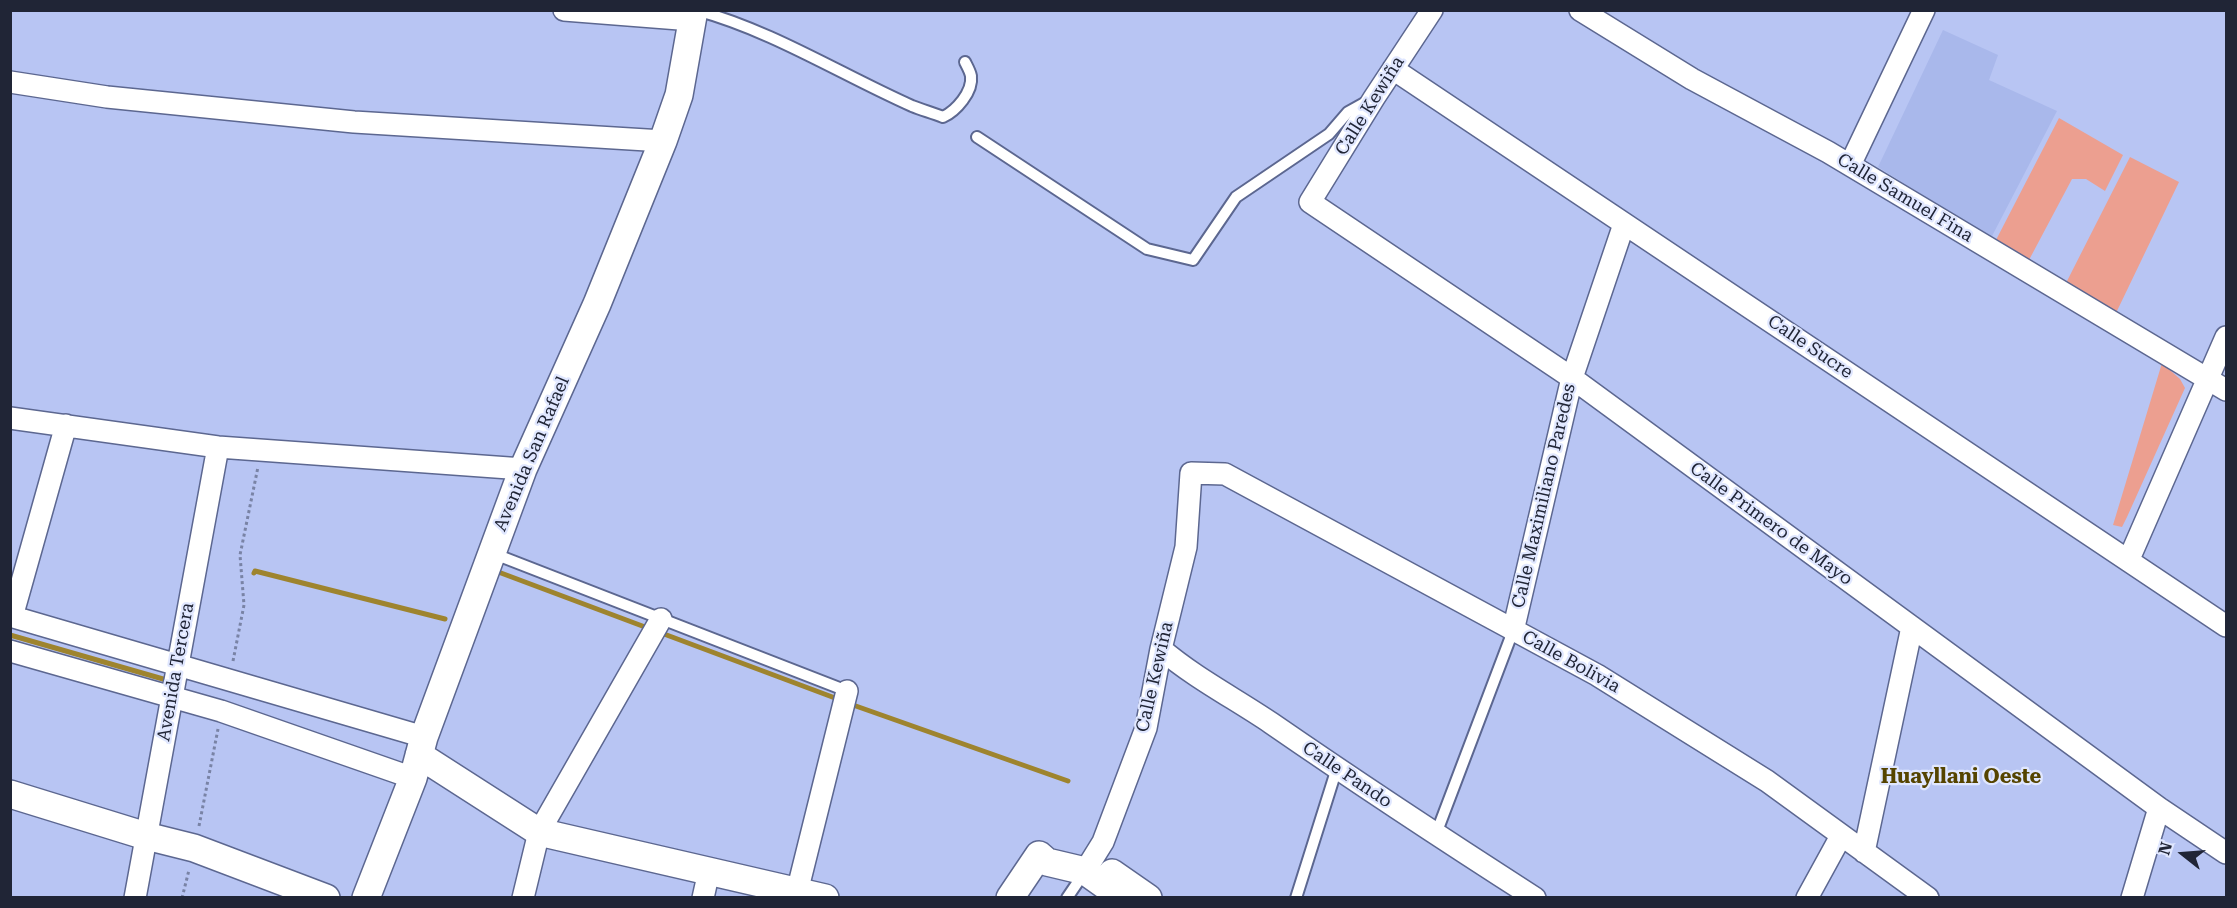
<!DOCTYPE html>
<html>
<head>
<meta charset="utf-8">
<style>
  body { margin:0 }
  #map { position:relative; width:2237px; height:908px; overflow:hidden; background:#b8c5f3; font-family:"Roboto Serif",serif }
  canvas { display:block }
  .frame { position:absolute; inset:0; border:12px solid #202536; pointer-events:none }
  .north { position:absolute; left:2153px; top:824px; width:60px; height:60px; -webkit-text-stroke:4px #e0e7ff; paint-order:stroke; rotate:287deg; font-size:16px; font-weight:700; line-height:24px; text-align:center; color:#202536 }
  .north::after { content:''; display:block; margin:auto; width:21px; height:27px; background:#202536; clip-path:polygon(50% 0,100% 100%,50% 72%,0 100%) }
</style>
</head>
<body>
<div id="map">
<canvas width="2237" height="908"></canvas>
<div class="frame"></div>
<div class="north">N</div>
</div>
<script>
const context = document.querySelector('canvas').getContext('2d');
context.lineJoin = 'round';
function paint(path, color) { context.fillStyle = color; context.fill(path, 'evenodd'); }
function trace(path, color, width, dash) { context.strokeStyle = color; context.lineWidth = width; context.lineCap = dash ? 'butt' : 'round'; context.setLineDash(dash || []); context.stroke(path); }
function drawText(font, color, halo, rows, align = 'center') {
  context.font = font + ' "Roboto Serif",serif'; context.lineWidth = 4.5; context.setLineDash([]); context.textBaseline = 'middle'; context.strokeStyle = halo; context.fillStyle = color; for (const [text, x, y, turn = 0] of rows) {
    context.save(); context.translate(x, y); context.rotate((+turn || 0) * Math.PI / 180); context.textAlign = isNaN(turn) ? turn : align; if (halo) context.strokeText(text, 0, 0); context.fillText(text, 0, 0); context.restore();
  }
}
const built = new Path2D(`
  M1943,30L1998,55L1989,80L2057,111L1991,238L1878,167Z`);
const green = new Path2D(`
  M2059,118L2123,155L2105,191L2086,179H2072L2029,260L1996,240Z
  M2130,157L2179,182L2116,313L2066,283Z
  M2162,363L2180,379L2185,388L2127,517L2122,527L2113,525Z`);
const stream = new Path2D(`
  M254,573L255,571L445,619
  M501,573L645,627
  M664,634L835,698
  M10,635L170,681
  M853,705L1068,781`);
const path = new Path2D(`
  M233,661L244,605L240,555L258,467
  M199,826L218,729
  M182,898L189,870`);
const service = new Path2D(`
  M696,10C773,31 840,74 912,106C922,110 933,113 943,117C956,111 973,92 971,76C970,71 967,66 965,62
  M977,137L1147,249L1193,260L1236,197L1329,134L1348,112L1366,102
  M492,553L847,691
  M1436,834L1513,631
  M1067,898L1084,873
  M1296,898L1337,768`);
const minor = new Path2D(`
  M564,10L692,20
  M1432,10L1374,98L1310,202L1572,378L2159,808L2226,853
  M1580,10L1692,79L1828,152L2226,390
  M1393,69L2226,626
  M10,82L107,97L354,122L663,141
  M1850,165L1924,10
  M10,418L218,447L523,469
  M2129,559L2226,337
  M10,616L424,737
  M12,617L66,425
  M1513,631L1572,378L1624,224
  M1161,649C1195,678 1234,698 1271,723C1358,783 1446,841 1535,898
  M10,651L221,711L413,778
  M1864,852L1912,627
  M1085,871L1103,842L1146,728L1161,649L1186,547L1191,473L1225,474L1597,675L1767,781L1928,898
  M797,892L847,691
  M135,898L218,447
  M523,898L539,832L661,619
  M703,898L709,871
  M1807,898L1841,836
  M2132,898L2159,808`);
const tertiary = new Path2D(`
  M419,755L539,832L825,898
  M10,794L146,836L194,848L326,898
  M1112,873L1148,898
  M366,898L413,778L424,737L523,469L597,304L663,141L679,95L694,10
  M1010,898L1039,855L1047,862L1085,871L1123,898`);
const streetNames = [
  ["Calle Kewiña",1370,106,-58],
  ["Calle Samuel Fina",1905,198,31],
  ["Calle Sucre",1810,347,34],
  ["Avenida San Rafael",532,454,-67],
  ["Calle Maximiliano Paredes",1544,496,-77],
  ["Calle Primero de Mayo",1771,524,36],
  ["Calle Bolivia",1571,662,29],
  ["Avenida Tercera",176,672,-80],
  ["Calle Kewiña",1155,677,-77],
  ["Calle Pando",1347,775,34]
];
const neighbourhoodNames = [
  ["Huayllani Oeste",1961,777]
];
paint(built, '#a9b8eb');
paint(green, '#ec9f90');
trace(stream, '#9e842e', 5);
trace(service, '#5c6790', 14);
trace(minor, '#5c6790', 24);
trace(tertiary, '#5c6790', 30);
trace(path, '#7983a5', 3, [3, 3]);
trace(service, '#fff', 10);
trace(minor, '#fff', 21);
trace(tertiary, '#fff', 27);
drawText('18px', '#202536', '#e0e7ff', streetNames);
drawText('bold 20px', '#540', '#e0e7ff', neighbourhoodNames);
</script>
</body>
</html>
